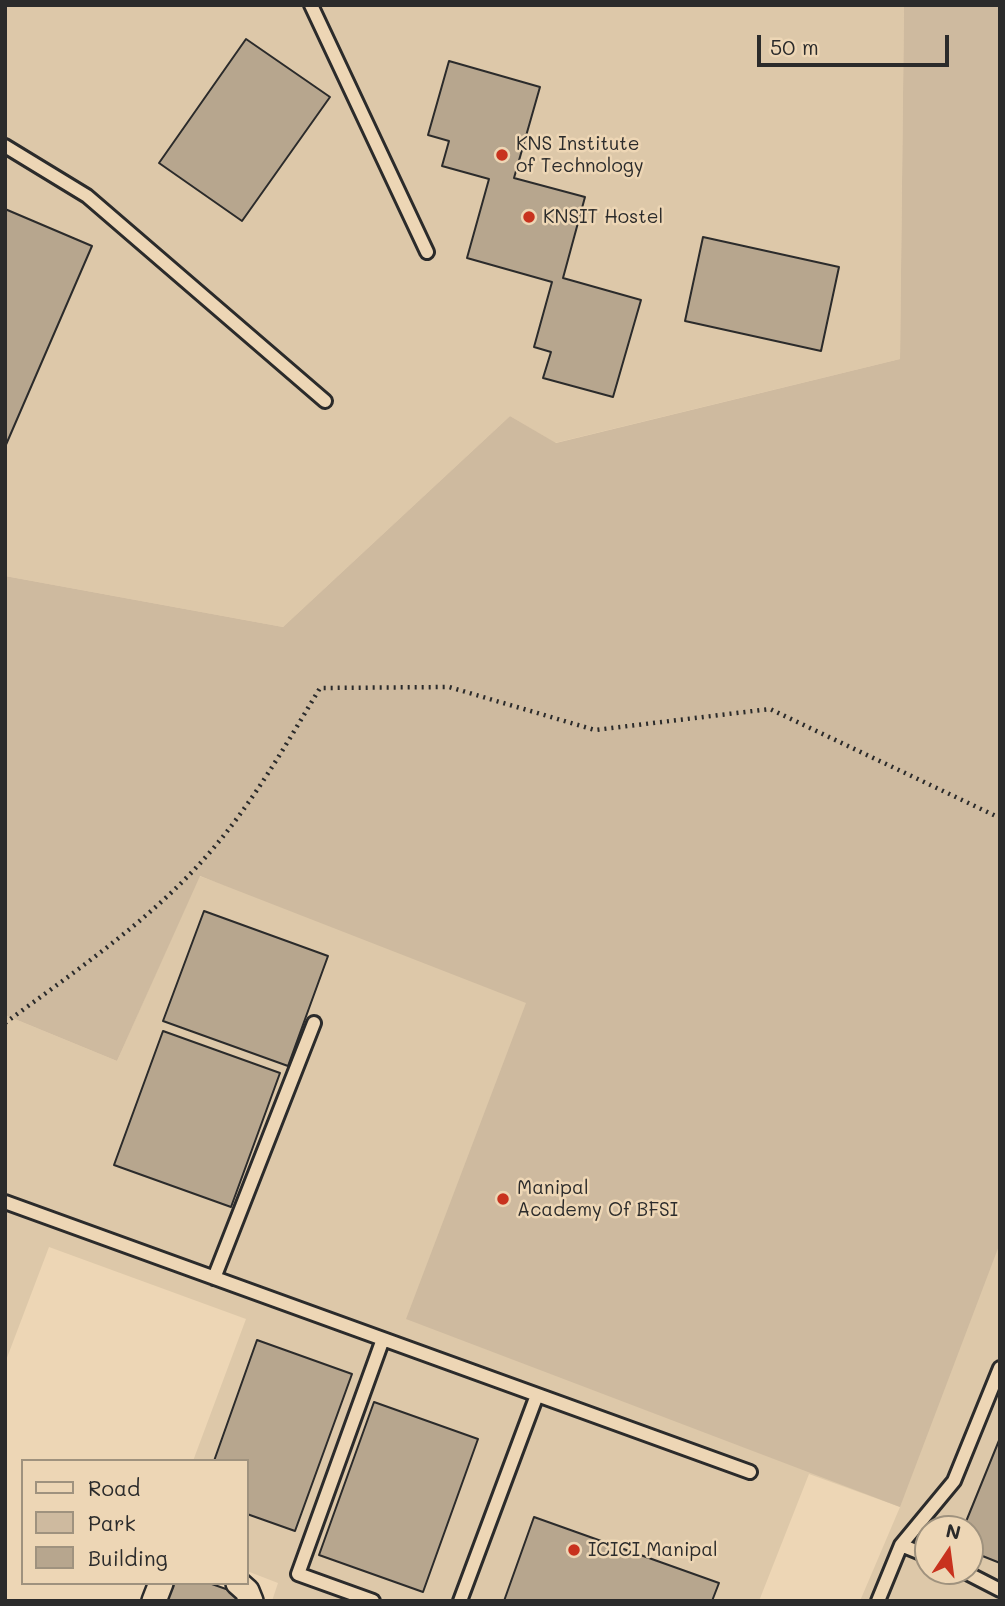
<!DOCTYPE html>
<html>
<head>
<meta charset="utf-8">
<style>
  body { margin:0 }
  #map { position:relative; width:1005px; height:1606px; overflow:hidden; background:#edd6b5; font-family:Mali,sans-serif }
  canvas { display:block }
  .frame { position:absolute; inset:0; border:7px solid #2b2b2b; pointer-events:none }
  .legend { position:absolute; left:21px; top:1459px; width:228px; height:126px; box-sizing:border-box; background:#edd6b5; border:2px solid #9f927e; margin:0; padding:9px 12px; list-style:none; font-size:21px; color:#2b2b2b }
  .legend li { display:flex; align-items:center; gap:14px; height:35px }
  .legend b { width:35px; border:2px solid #9f927e }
  .north { position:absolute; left:914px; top:1515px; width:70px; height:70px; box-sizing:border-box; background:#edd6b5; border:2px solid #9f927e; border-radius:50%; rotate:13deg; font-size:19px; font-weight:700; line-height:28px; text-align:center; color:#2b2b2b }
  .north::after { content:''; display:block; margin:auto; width:24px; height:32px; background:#c8321e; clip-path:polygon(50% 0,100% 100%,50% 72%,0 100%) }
  .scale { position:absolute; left:757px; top:35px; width:192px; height:32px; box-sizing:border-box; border:4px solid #2b2b2b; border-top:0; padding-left:9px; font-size:21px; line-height:24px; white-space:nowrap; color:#2b2b2b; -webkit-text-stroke:5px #edd6b5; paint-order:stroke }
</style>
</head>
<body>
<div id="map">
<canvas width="1005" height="1606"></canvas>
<div class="frame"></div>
<ul class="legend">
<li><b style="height:9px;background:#edd6b5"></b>Road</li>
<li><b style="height:19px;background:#ceba9f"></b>Park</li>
<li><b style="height:19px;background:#b7a68e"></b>Building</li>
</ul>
<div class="north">N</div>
<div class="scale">50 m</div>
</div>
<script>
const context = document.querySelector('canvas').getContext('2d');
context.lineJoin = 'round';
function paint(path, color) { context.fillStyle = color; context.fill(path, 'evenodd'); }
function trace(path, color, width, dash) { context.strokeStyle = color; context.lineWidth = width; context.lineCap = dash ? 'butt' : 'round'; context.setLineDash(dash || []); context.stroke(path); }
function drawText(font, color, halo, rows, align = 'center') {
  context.font = font + ' Mali,sans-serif'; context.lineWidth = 5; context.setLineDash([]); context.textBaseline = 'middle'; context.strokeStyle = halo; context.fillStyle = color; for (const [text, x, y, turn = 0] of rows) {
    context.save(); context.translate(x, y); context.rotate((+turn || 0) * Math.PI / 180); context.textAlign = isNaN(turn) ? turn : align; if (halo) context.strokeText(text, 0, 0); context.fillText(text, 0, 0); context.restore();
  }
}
const built = new Path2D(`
  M5,5H904L900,359L555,443L510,416L283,627L5,576Z
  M199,876L1000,1155V1601H860L900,1507L809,1474L759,1601H272L278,1583L247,1571V1461H193L246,1319L49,1247L5,1363V1015L117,1061ZM928,1529H970V1571H928Z`);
const green = new Path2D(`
  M904,5H1000V1243L900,1507L406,1319L526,1003L200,876L117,1061L5,1015V576L283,627L510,416L556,443L900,359Z`);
const building = new Path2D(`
  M246,39L330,97L242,221L159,163Z
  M449,61L540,87L514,178L585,197L563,278L641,300L613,397L543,378L551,352L534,347L552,282L467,258L489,179L442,166L449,141L428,135Z
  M5,209L92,246L5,447Z
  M703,237L839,267L821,351L685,321Z
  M204,911L328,956L288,1066L163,1021Z
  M163,1031L280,1073L231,1207L114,1165Z
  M257,1340L352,1374L295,1531L247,1514V1461H214Z
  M374,1402L478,1439L423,1592L319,1555Z
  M1000,1438V1563L970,1551V1529H963Z
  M534,1517L719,1583L712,1601H504Z
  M173,1583H209L243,1595L241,1601H167Z`);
const path = new Path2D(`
  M5,1023C70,975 149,921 203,860C250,808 284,748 320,688L449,687L595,730L770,709L1000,818`);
const service = new Path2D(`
  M311,5L427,252
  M5,146L87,196L325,401
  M5,1202L750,1472
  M214,1278L314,1023
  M901,1545L928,1556
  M963,1571L1000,1590
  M373,1601L298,1574L383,1339
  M460,1601L537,1395
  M878,1601L901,1545L954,1481L1000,1368`);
const minor = new Path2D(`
  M238,1583L247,1591L251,1601
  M154,1601L161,1583`);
const markers = [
  [502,155,7,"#c8321e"],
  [529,217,7,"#c8321e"],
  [503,1199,7,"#c8321e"],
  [574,1550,7,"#c8321e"]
];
const poiNames = [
  ["KNS Institute",516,144],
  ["of Technology",516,166],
  ["KNSIT Hostel",543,217],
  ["Manipal",517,1188],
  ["Academy Of BFSI",517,1210],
  ["ICICI Manipal",588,1550]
];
paint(built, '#ddc8a9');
paint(green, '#ceba9f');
paint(building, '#b7a68e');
trace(building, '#2b2b2b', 2);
trace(service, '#2b2b2b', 18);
trace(minor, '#2b2b2b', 28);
trace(path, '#2b2b2b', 4.5, [2, 5]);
trace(service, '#edd6b5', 12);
trace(minor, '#edd6b5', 23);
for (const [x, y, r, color] of markers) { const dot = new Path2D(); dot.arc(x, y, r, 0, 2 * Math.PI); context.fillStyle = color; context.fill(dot); trace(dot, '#edd6b5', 2.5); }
drawText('19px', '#2b2b2b', '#edd6b5', poiNames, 'left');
</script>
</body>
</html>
